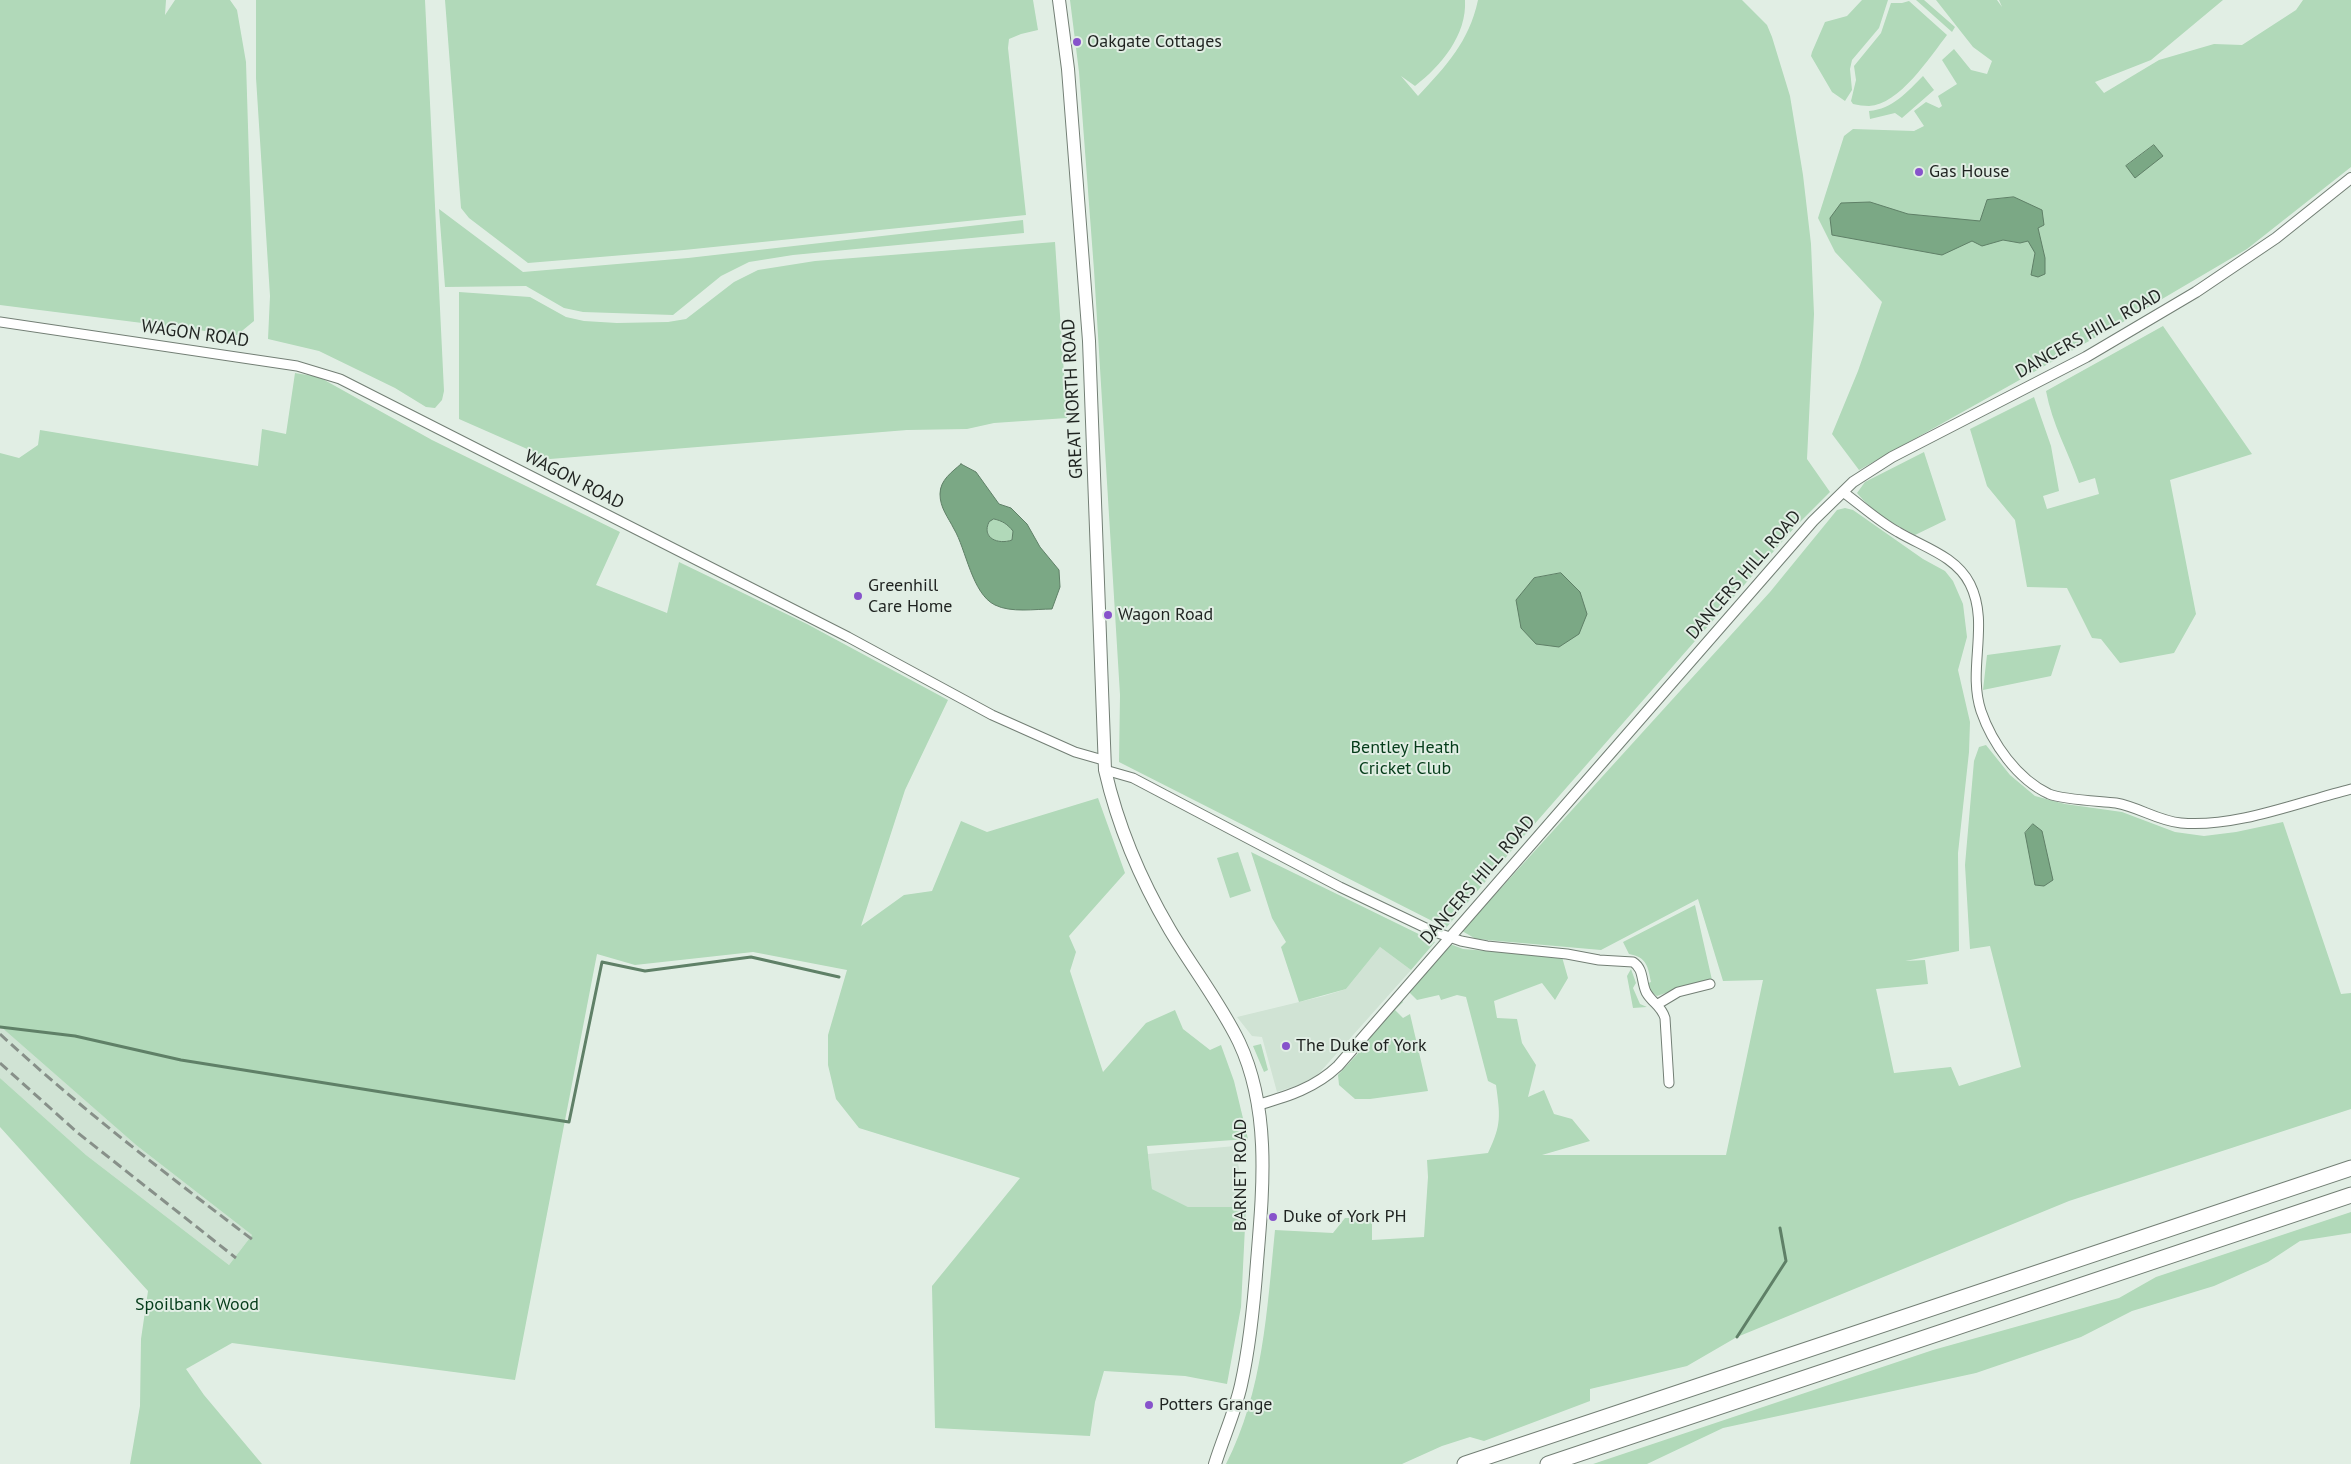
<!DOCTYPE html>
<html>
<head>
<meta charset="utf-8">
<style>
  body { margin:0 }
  canvas { display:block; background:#e1eee4 }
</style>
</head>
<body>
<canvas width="2351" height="1464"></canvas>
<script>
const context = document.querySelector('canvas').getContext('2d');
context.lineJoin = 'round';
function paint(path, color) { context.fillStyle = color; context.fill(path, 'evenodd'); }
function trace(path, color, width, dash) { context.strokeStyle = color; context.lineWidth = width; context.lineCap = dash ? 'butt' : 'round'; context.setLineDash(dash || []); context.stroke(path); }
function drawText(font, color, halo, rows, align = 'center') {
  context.font = font + ' "PT Sans",sans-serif'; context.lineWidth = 4; context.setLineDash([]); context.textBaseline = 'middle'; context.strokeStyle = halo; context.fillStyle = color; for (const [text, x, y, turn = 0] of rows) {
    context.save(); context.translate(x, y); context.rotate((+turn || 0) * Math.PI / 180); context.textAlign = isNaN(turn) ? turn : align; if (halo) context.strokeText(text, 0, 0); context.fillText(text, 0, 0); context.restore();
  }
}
const built = new Path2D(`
  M1380,947L1411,970L1313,1080L1277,1092L1262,1037L1252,1036L1237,1017L1324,996L1346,989Z
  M0,1026L136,1145L252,1235L229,1265L86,1155L0,1078Z
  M1235,1146L1246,1207H1188L1152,1189L1148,1154Z`);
const green = new Path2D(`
  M0,0H166L165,15L175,0H230L237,10L246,62L254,321L237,335L0,305Z
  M256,0H425L444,391L442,400L435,408L426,407L395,388L319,351L268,339L270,296L256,78Z
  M445,0H1033L1038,30L1021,34L1009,39L1008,48L1026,215L684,250L528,263L469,218L461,208Z
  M1070,0H1465C1467,35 1441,66 1415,86L1401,76L1418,96C1446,66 1469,42 1478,0H1742L1767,25L1772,37L1790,96L1803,175L1811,244L1814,314L1807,459L1830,492L1795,527L1524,836L1446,928L1119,762L1120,695L1094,270L1079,72Z
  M1862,0H1888L1879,28L1852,60L1850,69L1852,90L1845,101L1832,92L1811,56L1812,52L1825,22L1847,16Z
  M1916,0H1924L1955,27L1952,32Z
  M1936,0H1997L2002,7L1999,0H2223L2151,60L2095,82L2104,93L2159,60L2214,44L2242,45L2296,10L2303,0H2351V167L2247,249L2123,322L1859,470L1832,434L1858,371L1882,302L1835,252L1818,218L1844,136L1853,129L1914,131L1924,126L1914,111L1926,102L1939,108L1942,106L1938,96L1957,84L1942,60L1954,49L1971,70L1987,74L1992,61L1973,47Z
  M1909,1L1947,35C1930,57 1899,105 1869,106C1864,106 1858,105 1853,104L1851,101L1856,80L1854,66L1881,33L1891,3H1902Z
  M1923,76L1934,90L1902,118L1895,113L1870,119L1869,111C1893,109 1907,92 1923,76Z
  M439,209L523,272L688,258L1023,220L1024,233L793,255L749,262L721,276L673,315L583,312L564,308L526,286L445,287Z
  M1055,242L1067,418L994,423L967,429L907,430L550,459L459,419V292L530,297L566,317L584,321L617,323L668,322L686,319L734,282L758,270L815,261Z
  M2163,326L2252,454L2170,480L2196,614L2174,653L2120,663L2101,639L2092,638L2067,588L2027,587L2015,520L1987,486L1970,429L2034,397L2051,446L2059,491L2043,496L2047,509L2099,494L2095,478L2079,483C2068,451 2052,424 2046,391Z
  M295,373L319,377L432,440L620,532L596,585L667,613L664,626L679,562L807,624L948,700L905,790L861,926L904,895L932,891L961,821L987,832L1098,798L1125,873L1069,936L1076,952L1070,971L1103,1072L1146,1023L1175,1010L1183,1029L1210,1050L1221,1045L1234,1081L1248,1139L1147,1146L1152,1189L1188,1207H1246L1241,1307L1227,1384L1185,1376L1104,1371L1095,1402L1090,1436L935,1428L932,1286L1020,1178L859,1128L836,1099L828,1065V1035L847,970L753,952L635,965L597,954L515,1380L232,1343L186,1369L204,1395L262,1464H130L140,1406L141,1339L148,1291L0,1127V1078L86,1155L229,1265L252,1235L136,1145L0,1026V453L19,458L38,445L40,430L258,466L262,429L286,434Z
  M1924,452L1946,520L1915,535C1894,524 1872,512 1857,493L1865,482Z
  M1845,508L1853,510L1923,559L1945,571L1953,581L1963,604L1967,637L1958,670L1970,722L1969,752L1958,853L1959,951L1905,961L1925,960L1928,984L1876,989L1894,1073L1951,1067L1959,1086L2021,1067L1990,946L1970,949L1965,865L1974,761L1979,747L1986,745L2010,775L2035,796L2065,804L2122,812L2175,832L2204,836L2236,832L2283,822L2341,994L2351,993V1109L2069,1201L1737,1337L1687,1366L1590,1389V1401L1484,1441L1470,1437L1442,1446L1402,1464H1226C1263,1392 1267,1310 1275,1230L1333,1233L1345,1218H1372V1240L1424,1237L1428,1177L1427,1160L1488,1153C1502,1124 1500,1115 1496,1085L1488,1081L1466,997L1457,995L1441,1000L1439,995L1417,1000L1409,992L1450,944L1463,949L1562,957L1568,978L1555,1000L1542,983L1494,1001L1497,1018L1517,1019L1522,1043L1536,1065L1528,1097L1544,1090L1554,1114L1572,1119L1590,1141L1542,1155H1726L1763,980L1723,981L1698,899L1601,950L1476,939L1462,931L1770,592L1837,510Z
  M994,519C1003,521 1007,524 1013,531L1012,540C998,545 981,538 989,522Z
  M2061,645L2051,676L1983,690L1987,655Z
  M1238,852L1251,891L1230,898L1217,858Z
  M1251,852L1435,942L1411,970L1380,947L1346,989L1299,1002L1281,947L1286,942L1272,918Z
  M1695,905L1712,980L1689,985L1657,996L1650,991L1648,983L1651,982C1648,967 1647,957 1629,954L1623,942Z
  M1631,969L1636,983L1633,988L1640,1004L1647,1007L1633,1008L1627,976Z
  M1401,1000L1403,1002L1395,1010L1403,1018L1410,1014L1428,1091L1370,1099H1355L1339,1085L1338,1075L1364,1047L1363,1045Z
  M1261,1044L1268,1070L1264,1072L1253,1046Z
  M2351,1212V1233L2300,1241L2268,1262L2214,1286L2132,1311L2081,1337L1976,1373L1723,1428L1647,1464H1593L1933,1350L2119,1298L2156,1277Z`);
const water = new Path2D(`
  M2154,145L2163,156L2135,178L2126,166Z
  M2014,197L2042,210L2044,225L2038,228L2045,258V274L2038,277L2031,275L2035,253L2028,241L2020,243L2003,240L1982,246L1972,241L1942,255L1832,235L1830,218L1841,203L1870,202L1908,214L1980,221L1987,200Z
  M961,464L976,472L999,504L1011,508L1027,524L1040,547L1059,570L1060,587L1052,609C1035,609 1011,613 995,605C972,594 966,549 954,529C948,517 940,508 940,494C940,480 952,472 961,464ZM994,519C1003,521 1007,524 1013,531L1012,540C998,545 981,538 989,522Z
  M1561,573L1580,592L1587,614L1579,634L1559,647L1536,644L1521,628L1516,600L1534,578Z
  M2033,824L2042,831L2053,880L2044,886L2035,885L2025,833Z`);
const stream = new Path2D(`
  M0,1027L75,1036L181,1060L569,1122L602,962L645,971L751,957L839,977
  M1737,1337L1786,1261L1780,1228`);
const minor = new Path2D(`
  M0,322L297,366L340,379L848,637L992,715L1075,752L1103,760
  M1843,492C1861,505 1878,521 1898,532C1923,547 1956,556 1970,584C1990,624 1967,669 1981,711C1992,743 2017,779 2049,794C2064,800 2099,801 2116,803C2139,807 2158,821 2181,823C2235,828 2299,802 2351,789
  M1105,770L1133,778L1340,887L1432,931L1461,941L1487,946L1567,954L1599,960L1633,962C1644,969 1641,981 1646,992C1652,1003 1661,1005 1665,1018L1669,1083
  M1658,1004L1678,992L1710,984`);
const tertiary = new Path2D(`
  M1258,1105C1288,1096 1315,1088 1338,1066L1813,521L1853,482L1892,457L2086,357L2196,292L2276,238L2351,178`);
const primary = new Path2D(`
  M1059,0L1068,69L1089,341L1105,770C1118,827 1140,879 1170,930C1192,967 1220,1003 1239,1042C1271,1110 1263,1189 1257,1262C1254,1303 1250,1345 1241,1385C1235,1412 1223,1438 1215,1464`);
const motorway = new Path2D(`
  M1465,1464L2351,1168
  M1548,1464L2351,1195`);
const rail = new Path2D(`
  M0,1034C80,1108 166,1174 253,1240
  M0,1063L78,1133L236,1258`);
const markers = [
  [1077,42,5,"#8753cb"],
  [1919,172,5,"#8753cb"],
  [858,596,5,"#8753cb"],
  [1108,615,5,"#8753cb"],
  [1286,1046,5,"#8753cb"],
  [1273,1217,5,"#8753cb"],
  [1149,1405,5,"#8753cb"]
];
const poiNames = [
  ["Oakgate Cottages",1087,42],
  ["Gas House",1929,172],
  ["Greenhill",868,586],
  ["Care Home",868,607],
  ["Wagon Road",1118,615],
  ["The Duke of York",1296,1046],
  ["Duke of York PH",1283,1217],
  ["Potters Grange",1159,1405]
];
const streetNames = [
  ["WAGON ROAD",195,334,8],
  ["DANCERS HILL ROAD",2089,334,-29],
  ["GREAT NORTH ROAD",1073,399,-93],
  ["WAGON ROAD",574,480,27],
  ["DANCERS HILL ROAD",1744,575,-49],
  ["DANCERS HILL ROAD",1478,880,-49],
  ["BARNET ROAD",1241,1175,-90]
];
const parkNames = [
  ["Bentley Heath",1405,748],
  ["Cricket Club",1405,769],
  ["Spoilbank Wood",197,1305]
];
paint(built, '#d0e3d4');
paint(green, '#b1d9b9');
paint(water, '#7ba885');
trace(water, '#5f8067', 1);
trace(stream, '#5f8067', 3);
trace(minor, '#737f75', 11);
trace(tertiary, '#737f75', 12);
trace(primary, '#737f75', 14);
trace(motorway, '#737f75', 17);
trace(minor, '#fff', 9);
trace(tertiary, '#fff', 10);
trace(primary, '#fff', 12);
trace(motorway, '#fff', 15);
trace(rail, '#879089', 3, [10, 5]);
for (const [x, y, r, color] of markers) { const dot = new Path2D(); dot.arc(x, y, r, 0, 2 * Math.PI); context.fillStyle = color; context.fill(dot); trace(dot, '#e1eee4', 2); }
drawText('18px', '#1f2320', '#e1eee4', poiNames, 'left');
drawText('18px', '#1f2320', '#e1eee4', streetNames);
drawText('18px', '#053c1a', '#e1eee4', parkNames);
</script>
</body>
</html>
